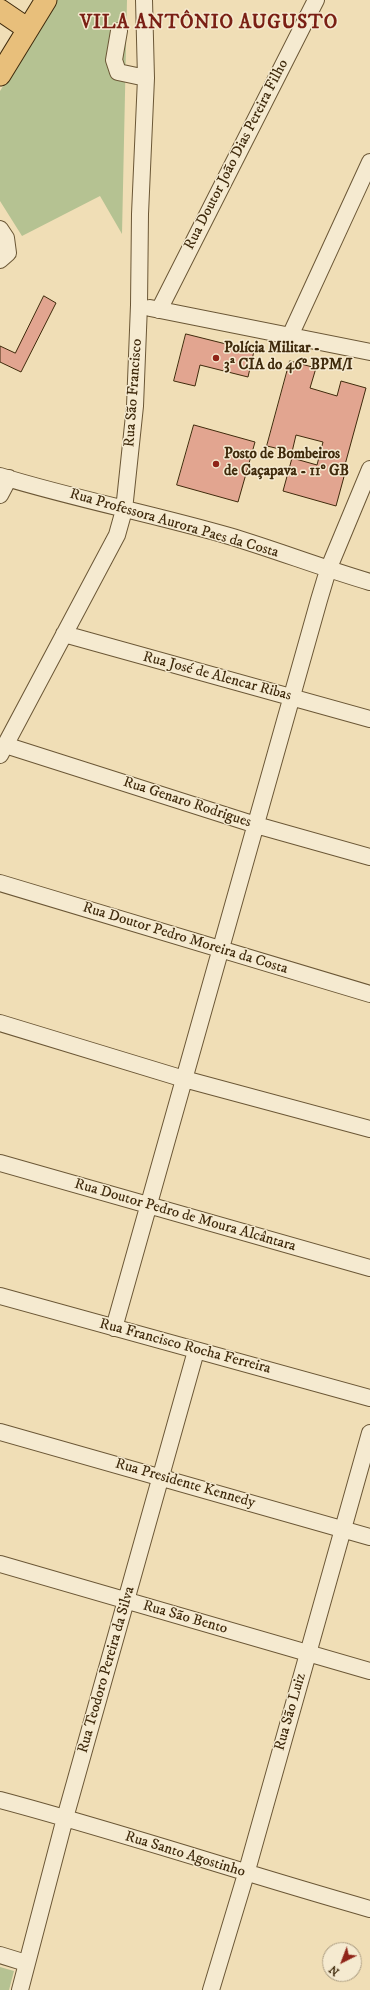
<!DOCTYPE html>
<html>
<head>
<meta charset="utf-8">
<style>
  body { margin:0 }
  #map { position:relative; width:370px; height:1990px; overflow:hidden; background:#f0deb6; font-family:"IM FELL DW Pica",serif }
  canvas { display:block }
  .north { position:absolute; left:322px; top:1942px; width:40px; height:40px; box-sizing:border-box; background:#f5ead0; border:1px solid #ac9d82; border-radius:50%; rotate:222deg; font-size:11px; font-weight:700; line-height:16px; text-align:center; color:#3f2a0c }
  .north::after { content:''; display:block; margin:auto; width:14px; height:18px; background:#8f2418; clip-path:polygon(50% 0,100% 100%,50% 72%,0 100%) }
</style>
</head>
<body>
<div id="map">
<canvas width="370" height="1990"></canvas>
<div class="north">N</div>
</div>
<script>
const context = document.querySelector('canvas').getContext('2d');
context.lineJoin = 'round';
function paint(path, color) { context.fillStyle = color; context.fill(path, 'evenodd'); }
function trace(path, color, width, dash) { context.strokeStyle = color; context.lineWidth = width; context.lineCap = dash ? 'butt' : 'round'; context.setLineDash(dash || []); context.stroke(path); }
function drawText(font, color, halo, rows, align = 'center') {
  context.font = font + ' "IM FELL DW Pica",serif'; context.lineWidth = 3; context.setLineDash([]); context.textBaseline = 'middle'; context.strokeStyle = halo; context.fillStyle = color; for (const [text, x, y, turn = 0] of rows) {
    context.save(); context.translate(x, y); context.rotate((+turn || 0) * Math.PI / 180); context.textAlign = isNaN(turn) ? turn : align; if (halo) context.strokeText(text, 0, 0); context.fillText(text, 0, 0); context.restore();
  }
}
const green = new Path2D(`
  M56,0H127L122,234L100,196L22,236L0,201V91Z
  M0,1967L14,1971L9,1990H0Z`);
const building = new Path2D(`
  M44,296L56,303L21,372L0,362V346L15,353Z
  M186,334L254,351L248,377L200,365L195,386L174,381Z
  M290,361L316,368L310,388L337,396L341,381L366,388L343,472L345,473L336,506L283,491L292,458L317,465L323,442L296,435L292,452L267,446Z
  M194,425L255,442L238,502L177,485Z`);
const minor = new Path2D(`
  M119,31L114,60L118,72L146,78
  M0,229L6,238L8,253L0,260
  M150,308L370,352
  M159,310L316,0
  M290,336L370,162
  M0,476C75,499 153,514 229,536C276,550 322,568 370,582
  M0,495L9,478
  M64,634L370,719
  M5,745L256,825L370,857
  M0,755L117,535L124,510L135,406L139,305L140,214L146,78L144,0
  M0,883L370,994
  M0,1023L184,1079L370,1129
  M0,1163L370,1268
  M0,1296L370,1398
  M114,1328L319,600L328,570L370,469
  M0,1432L370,1537
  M0,1564L370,1671
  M0,1800C124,1833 246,1874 370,1909
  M0,1955L26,1963
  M20,1990L65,1818L196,1351
  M211,1990L246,1874L370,1433`);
const major = new Path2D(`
  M0,10L28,29
  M0,75L46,0`);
const markers = [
  [216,358,4,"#8f2418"],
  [216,464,4,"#8f2418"]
];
const streetNames = [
  ["Rua Doutor João Dias Pereira Filho",237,155,-63],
  ["Rua São Francisco",134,393,-86],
  ["Rua Professora Aurora Paes da Costa",174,524,16],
  ["Rua José de Alencar Ribas",217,677,15],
  ["Rua Genaro Rodrigues",187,803,18],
  ["Rua Doutor Pedro Moreira da Costa",185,939,17],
  ["Rua Doutor Pedro de Moura Alcântara",185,1216,16],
  ["Rua Francisco Rocha Ferreira",185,1347,15],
  ["Rua Presidente Kennedy",185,1484,16],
  ["Rua São Bento",185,1618,16],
  ["Rua Teodoro Pereira da Silva",107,1670,-74],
  ["Rua São Luiz",291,1712,-74],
  ["Rua Santo Agostinho",185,1855,17]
];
const poiNames = [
  ["Polícia Militar -",224,349],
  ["3ª CIA do 46º BPM/I",224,366],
  ["Posto de Bombeiros",224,455],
  ["de Caçapava - 11º GB",224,472]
];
const districtNames = [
  ["VILA ANTÔNIO AUGUSTO",209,24]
];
paint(green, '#b5c292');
paint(building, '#e2a590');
trace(building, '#3f2a0c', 1);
trace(minor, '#6b5736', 18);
trace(major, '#3f2a0c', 23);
trace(minor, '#f5ead0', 16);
trace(major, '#e8bf7b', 21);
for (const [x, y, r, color] of markers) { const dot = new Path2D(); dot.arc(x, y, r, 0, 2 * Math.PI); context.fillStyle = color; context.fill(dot); trace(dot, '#f5ead0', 1.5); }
drawText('15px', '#3f2a0c', '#f5ead0', streetNames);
drawText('bold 15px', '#3f2a0c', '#f5ead0', poiNames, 'left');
context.letterSpacing = '1px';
drawText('bold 19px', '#7a1f14', '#f5ead0', districtNames);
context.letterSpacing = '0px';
</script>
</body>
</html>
